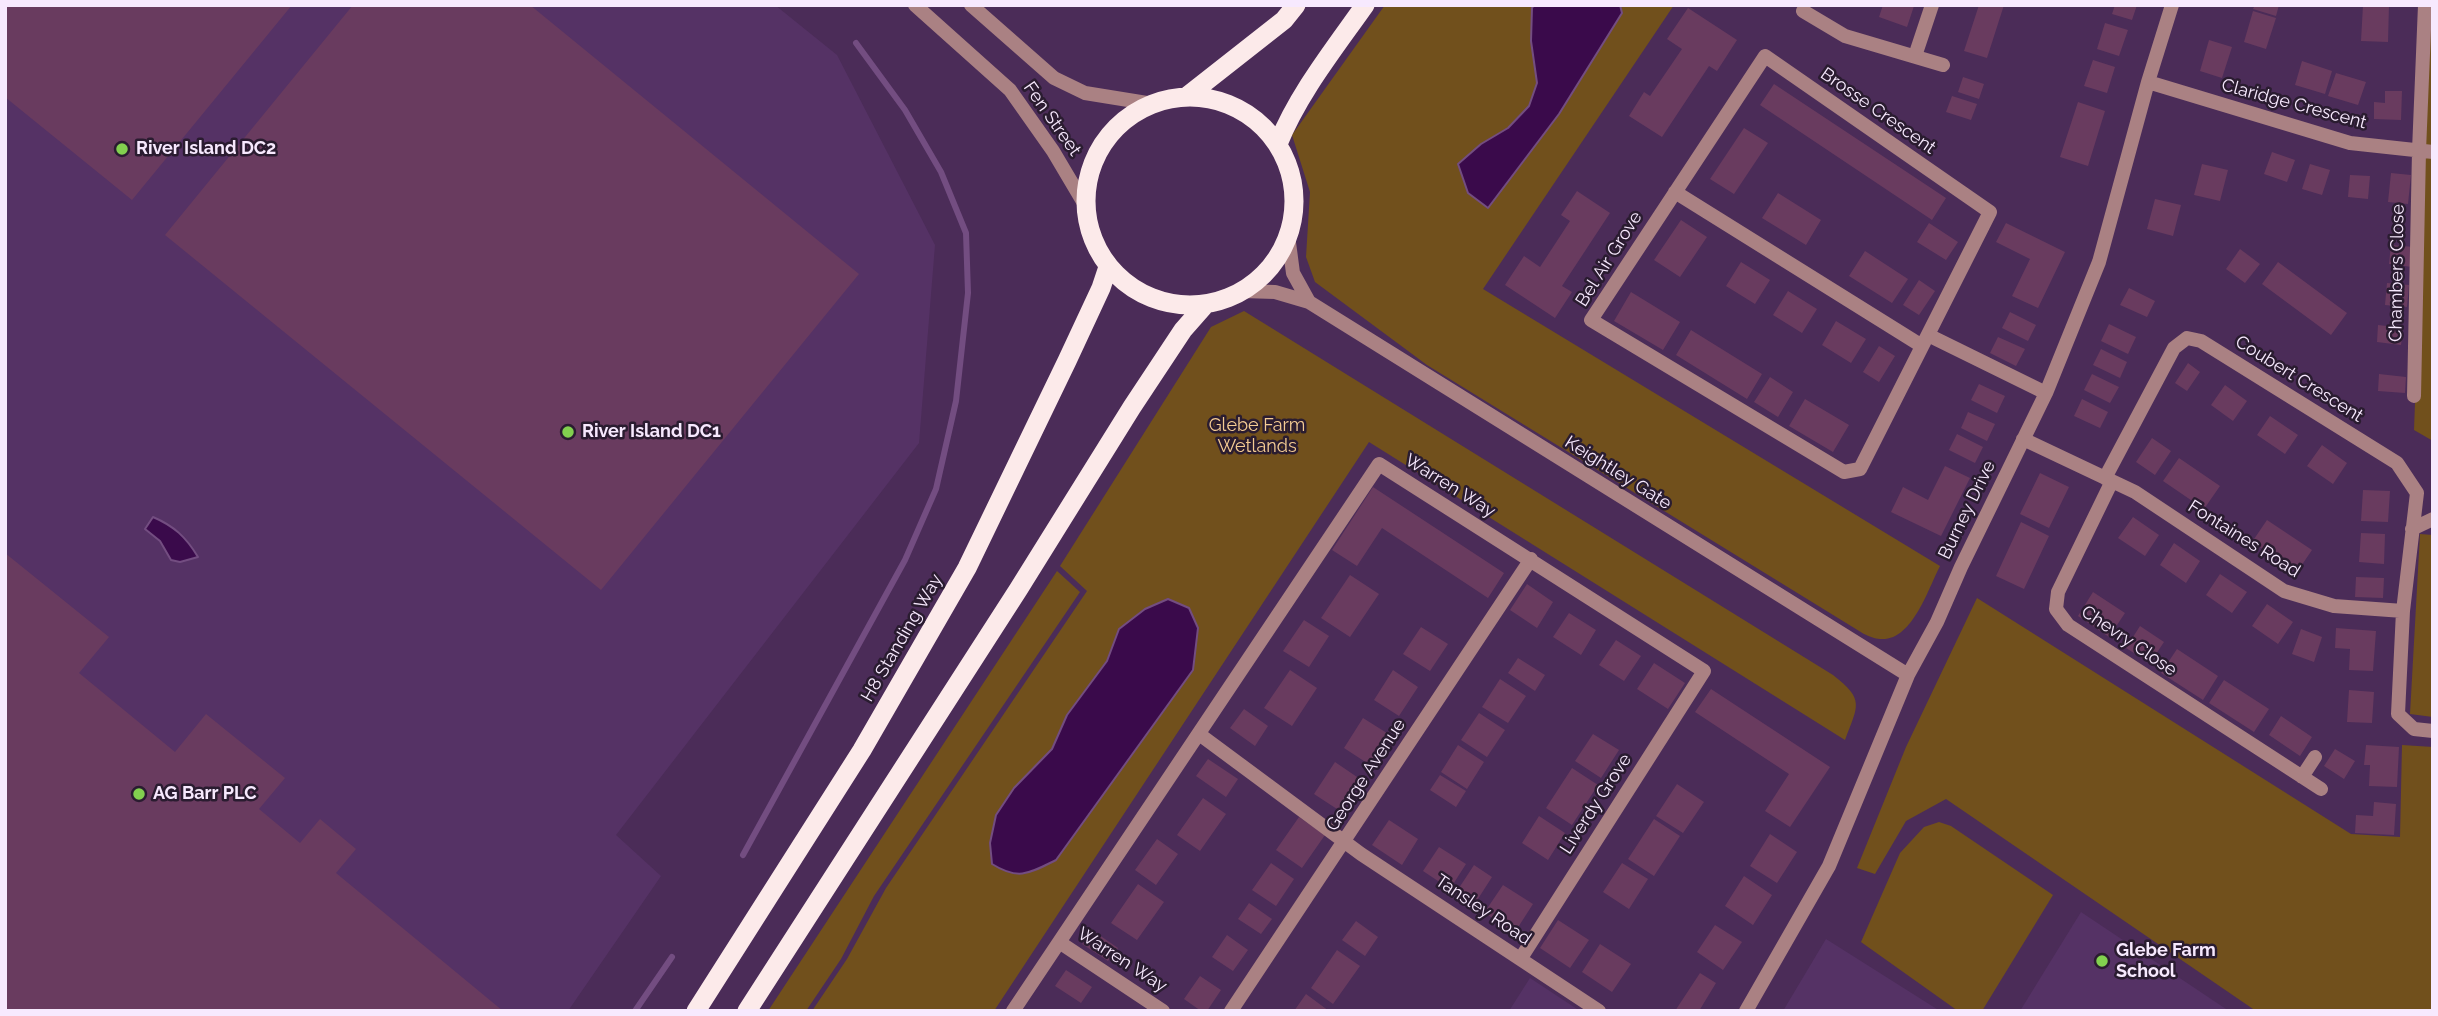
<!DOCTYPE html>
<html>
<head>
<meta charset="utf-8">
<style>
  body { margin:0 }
  #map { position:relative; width:2438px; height:1016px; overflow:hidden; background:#4b2c58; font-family:Raleway,sans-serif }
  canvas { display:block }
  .frame { position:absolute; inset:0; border:7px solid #f7e9fe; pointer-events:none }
</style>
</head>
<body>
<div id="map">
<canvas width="2438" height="1016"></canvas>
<div class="frame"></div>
</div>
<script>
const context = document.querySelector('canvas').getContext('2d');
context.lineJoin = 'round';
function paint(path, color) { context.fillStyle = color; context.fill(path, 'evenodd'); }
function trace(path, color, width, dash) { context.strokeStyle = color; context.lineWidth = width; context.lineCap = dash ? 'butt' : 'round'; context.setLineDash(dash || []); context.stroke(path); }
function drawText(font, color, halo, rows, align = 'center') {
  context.font = font + ' Raleway,sans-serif'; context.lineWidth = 5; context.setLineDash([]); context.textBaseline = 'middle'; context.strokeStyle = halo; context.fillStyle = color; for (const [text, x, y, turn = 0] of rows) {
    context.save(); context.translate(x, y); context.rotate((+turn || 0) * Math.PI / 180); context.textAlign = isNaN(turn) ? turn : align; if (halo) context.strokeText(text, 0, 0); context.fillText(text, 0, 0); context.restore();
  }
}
const built = new Path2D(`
  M5,5H775L837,55L935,245L919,443L616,835L661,876L568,1011H5Z
  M2081,912L2229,1011H2020Z
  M1826,939L1940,1011H1783Z
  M1530,978L1580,1011H1509Z`);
const green = new Path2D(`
  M1385,5H1674L1483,289L1940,566C1928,589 1912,642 1880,639C1875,639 1869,636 1864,634L1427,365L1315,282L1306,257L1310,192L1292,135Z
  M2429,5H2433V147H2423Z
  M2424,156L2433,157V441L2414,430Z
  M1244,311L1833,675C1865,700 1858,705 1845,740L1369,442L994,1011H812L847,959L886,888L1087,591L1060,566L1211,327Z
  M2420,534L2433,535V717L2410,714Z
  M1057,571L1080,592L874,896L841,959L806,1011H768Z
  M1977,598L2351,834L2400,837L2402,745L2433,747V1011H2256L1946,799L1906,821L1875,874L1857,868L1906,747Z
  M1939,822L1951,826L2053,895L1982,1011H1958L1861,942L1900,853L1924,827Z`);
const water = new Path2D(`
  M1534,5H1620L1622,13L1559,114L1488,208L1468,193L1458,164L1481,144L1508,128L1529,106L1537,83L1531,41L1532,8Z
  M153,517C174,526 186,537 198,557L180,562L171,560L160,541L145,529Z
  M1168,599L1189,608L1198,628L1193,670L1056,860C1030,873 1019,881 992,864L990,843L996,815L1014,788L1052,749L1067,715L1107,661L1119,629L1145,609Z`);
const stream = new Path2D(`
  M743,855L905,560L936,489L956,401L968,293L966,233L941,172L905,110L856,43
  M635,1011L672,957`);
const building = new Path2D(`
  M5,5H292L132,200L5,97Z
  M353,5H530L859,274L601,590L165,235Z
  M1883,5L1914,6L1907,27L1879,17Z
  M1979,5H2004L1987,58L1964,51Z
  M2115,5H2137L2132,20L2112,14Z
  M2255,5H2279L2276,16L2253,9Z
  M2363,5H2389L2388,42L2361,41Z
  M1688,8L1737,40L1717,71L1709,66L1662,137L1629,116L1644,92L1650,96L1682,49L1667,39Z
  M2253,11L2276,18L2266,49L2244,42Z
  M2105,23L2128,30L2119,56L2097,49Z
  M2209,40L2232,47L2222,78L2200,71Z
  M2093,60L2115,67L2107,93L2084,86Z
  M2302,61L2332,71L2325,94L2295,85Z
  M2336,73L2366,82L2358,105L2328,96Z
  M1963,77L1984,84L1979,99L1958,92Z
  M1774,84L1946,198L1932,220L1760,105Z
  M2385,91H2402L2401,120L2374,119V102L2385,103Z
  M1952,96L1977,104L1971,120L1946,112Z
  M2078,102L2105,111L2088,166L2060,157Z
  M1744,128L1768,143L1734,194L1710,179Z
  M2272,152L2295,160L2287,182L2264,174Z
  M2202,164L2228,170L2220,201L2194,195Z
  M2310,164L2330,170L2322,195L2302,189Z
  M2391,173L2411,175L2408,204L2388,202Z
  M2350,175L2370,176L2368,199L2348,197Z
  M1577,191L1610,213L1562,286L1572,292L1555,318L1505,285L1524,256L1540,267L1570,221L1561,215Z
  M1778,193L1821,220L1806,245L1762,218Z
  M2155,199L2181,205L2173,236L2147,229Z
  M1681,220L1707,237L1680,277L1654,260Z
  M1929,223L1958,242L1946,260L1917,242Z
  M2006,223L2065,252L2038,308L2012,296L2030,259L1996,242Z
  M2391,245L2414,247L2412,267L2389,264Z
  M2240,249L2260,264L2245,283L2226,269Z
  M1865,251L1908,279L1892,303L1849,276Z
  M1741,262L1770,280L1755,304L1726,286Z
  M2278,262L2347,313L2331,335L2262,284Z
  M1919,280L1935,291L1919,315L1903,305Z
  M2387,283L2409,285L2407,307L2385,305Z
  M2129,288L2155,301L2147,317L2120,305Z
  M1788,291L1817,309L1802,333L1773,315Z
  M1631,292L1680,322L1663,350L1614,321Z
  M2010,312L2036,325L2028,341L2002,328Z
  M1836,321L1866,339L1851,363L1822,345Z
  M2109,324L2136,337L2128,354L2101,341Z
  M2378,325L2403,328L2401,345L2377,342Z
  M1691,330L1762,374L1747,399L1676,355Z
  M1998,337L2025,349L2016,366L1990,353Z
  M1879,346L1895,356L1879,382L1863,372Z
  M2101,349L2127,362L2120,378L2093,365Z
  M2188,363L2200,372L2187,391L2175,383Z
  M2092,374L2119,387L2110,403L2084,390Z
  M2379,374L2406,377L2405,393L2378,391Z
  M1770,377L1793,392L1778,417L1754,402Z
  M1979,384L2005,396L1997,413L1971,400Z
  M2225,385L2247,401L2233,421L2211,405Z
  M1805,399L1849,425L1833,452L1789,426Z
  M2082,399L2108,412L2100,428L2074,416Z
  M1968,412L1995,424L1987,441L1961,428Z
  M2270,416L2298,435L2285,454L2257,435Z
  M1957,434L1983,447L1975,463L1949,450Z
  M2152,438L2171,451L2155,475L2136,462Z
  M2322,445L2347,463L2333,484L2307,466Z
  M2179,458L2220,486L2204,509L2163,481Z
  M1945,466L1970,478L1941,536L1891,512L1903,487L1928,500Z
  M2040,473L2069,487L2049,528L2020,514Z
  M1373,487L1504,573L1488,598L1382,528L1357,566L1332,550Z
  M2363,490L2390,491L2388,522L2361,521Z
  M2133,517L2159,535L2145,556L2118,538Z
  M2267,520L2312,550L2297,572L2252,542Z
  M2021,522L2049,536L2024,589L1996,576Z
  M2361,533L2385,534L2384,564L2359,562Z
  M2174,543L2200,561L2186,583L2160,565Z
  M5,553L109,637L79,673L175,752L206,714L285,778L259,809L300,843L320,819L356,849L336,873L503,1011H5Z
  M2220,574L2247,592L2232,613L2206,595Z
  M1350,575L1379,594L1350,637L1321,618Z
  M2356,577L2384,578L2383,598L2355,597Z
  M1527,584L1553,602L1537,628L1510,610Z
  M2093,592L2125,613L2109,637L2078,616Z
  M2267,604L2293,622L2278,644L2252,626Z
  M1569,613L1596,630L1581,655L1553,637Z
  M1304,620L1329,636L1309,667L1283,651Z
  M2140,626L2164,642L2150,663L2126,648Z
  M1421,627L1448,644L1430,671L1403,654Z
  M2336,628L2376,631L2373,671L2349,670L2350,649L2335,648Z
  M2301,629L2322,637L2314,662L2292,654Z
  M1616,640L1641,656L1624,681L1599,665Z
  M2177,649L2218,676L2203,700L2161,673Z
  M1518,658L1545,675L1535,691L1508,673Z
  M1654,663L1685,683L1668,709L1637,689Z
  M1290,670L1317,688L1292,726L1264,708Z
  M1393,670L1418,687L1399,716L1374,700Z
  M1500,679L1526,696L1508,723L1482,707Z
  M2224,680L2269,709L2254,732L2209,703Z
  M1711,689L1830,767L1790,827L1765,811L1789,774L1695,712Z
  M2349,690L2374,692L2372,723L2347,722Z
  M1244,709L1268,726L1255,746L1230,728Z
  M1479,713L1505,730L1487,757L1461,740Z
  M2281,716L2312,737L2300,756L2269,735Z
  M1363,718L1390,735L1370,765L1344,748Z
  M1593,734L1619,750L1601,778L1575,761Z
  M1458,745L1484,762L1467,789L1441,772Z
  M2366,745L2399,747L2397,787L2369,786L2370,765H2364Z
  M2335,749L2355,761L2344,779L2324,766Z
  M1208,759L1238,779L1226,797L1196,776Z
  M1335,762L1360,779L1340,811L1314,794Z
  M1572,768L1598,785L1572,825L1546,808Z
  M1440,775L1466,791L1456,807L1430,790Z
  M1677,784L1704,802L1683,833L1656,816Z
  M1203,798L1226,814L1200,851L1177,835Z
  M2374,802L2396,804L2394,835L2355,833L2356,815L2373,816Z
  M1539,816L1565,833L1548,860L1522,843Z
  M1299,817L1325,835L1302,868L1276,850Z
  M1654,819L1680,836L1654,876L1628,859Z
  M1389,820L1418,839L1402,865L1372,845Z
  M1770,834L1797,852L1777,883L1750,866Z
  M1157,839L1178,854L1156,885L1135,870Z
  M1439,847L1466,864L1450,889L1423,871Z
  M1271,863L1294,879L1276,906L1252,890Z
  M1622,863L1648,879L1629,909L1603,892Z
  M1474,865L1492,877L1476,902L1457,891Z
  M1744,876L1772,895L1753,925L1725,906Z
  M1138,884L1164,902L1137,940L1111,923Z
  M1503,885L1533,904L1515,932L1484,913Z
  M1249,903L1272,919L1261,934L1238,919Z
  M1558,920L1589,940L1570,968L1540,948Z
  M1356,921L1378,937L1365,956L1342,940Z
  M1715,925L1742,942L1723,970L1697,952Z
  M1092,930L1118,948L1108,961L1082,944Z
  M1227,935L1248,950L1233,971L1212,957Z
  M1600,944L1631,964L1612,992L1582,972Z
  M1337,950L1360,966L1333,1004L1311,988Z
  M1066,970L1092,987L1081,1003L1055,986Z
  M1700,973L1716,983L1699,1011H1675Z
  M1200,976L1221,990L1207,1011H1201L1184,999Z
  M1306,994L1329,1011H1294Z`);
const minor = new Path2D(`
  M1803,11L1845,36L1943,65
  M1765,56L1990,212L1860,469L1844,472L1591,320Z
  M1915,56L1932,5
  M2148,82L2350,143L2433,152
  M1675,192L1922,346
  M1288,235L1293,273L1309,302
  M1242,291L1275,292L1309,302L1908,675
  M1928,335L2046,393
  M2414,396L2419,151L2425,5
  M2023,439L2135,492L2284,591L2334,606L2403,611L2398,714L2414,729L2433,731
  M2105,478L2174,348L2187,338L2201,341L2397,463L2417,493L2403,611
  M2112,481L2058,592L2056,609L2068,625L2321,789
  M2412,529L2433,519
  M1199,734L1361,854L1599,1011
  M2302,777L2315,757
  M1059,942L1163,1011
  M1013,1011L1379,464L1704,671L1521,958
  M1231,1011L1531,559
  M1746,1011L1829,866L1908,675L1937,622L1961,567L2046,393L2099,262L2148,82L2172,5`);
const tertiary = new Path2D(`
  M915,5L1010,90L1053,151L1085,205
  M971,5L1054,78L1085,93L1153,104`);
const trunk = new Path2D(`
  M1186,97L1284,20L1296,5
  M1086 201a104 104 0 1 1 208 0a104 104 0 1 1-208 0Z
  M1278,144C1298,94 1334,49 1365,5
  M696,1011L862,750L967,568L1067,361L1101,288L1108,267
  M747,1011L1018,590L1132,407L1183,330L1205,305`);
const markers = [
  [122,149,7,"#82d04f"],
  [568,432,7,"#82d04f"],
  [139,794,7,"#82d04f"],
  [2102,961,7,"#82d04f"]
];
const streetNames = [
  ["Claridge Crescent",2294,104,15],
  ["Brosse Crescent",1878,111,35],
  ["Fen Street",1052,119,55],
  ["Bel Air Grove",1609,259,-58],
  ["Chambers Close",2397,273,-89],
  ["Coubert Crescent",2299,379,32],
  ["Keightley Gate",1618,473,32],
  ["Warren Way",1450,486,32],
  ["Burney Drive",1967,510,-64],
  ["Fontaines Road",2244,539,32],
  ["H8 Standing Way",902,638,-60],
  ["Chevry Close",2129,641,34],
  ["George Avenue",1366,775,-57],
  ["Liverdy Grove",1596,804,-57],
  ["Tansley Road",1483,910,34],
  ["Warren Way",1122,960,33]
];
const poiNames = [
  ["River Island DC2",136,149],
  ["River Island DC1",582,432],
  ["AG Barr PLC",153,794],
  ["Glebe Farm",2116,951],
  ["School",2116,972]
];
const parkNames = [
  ["Glebe Farm",1257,426],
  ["Wetlands",1257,447]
];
paint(built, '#553265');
paint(green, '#71501c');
paint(water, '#3a0a4b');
trace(water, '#734d81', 2);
trace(stream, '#734d81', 6);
paint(building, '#693b5f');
trace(minor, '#aa8183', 14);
trace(tertiary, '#aa8183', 14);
trace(trunk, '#fceaea', 19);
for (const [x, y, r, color] of markers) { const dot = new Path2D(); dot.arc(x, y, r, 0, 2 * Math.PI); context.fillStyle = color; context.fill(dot); trace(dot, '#2a1c30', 2.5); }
drawText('18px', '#f7e9fe', '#2a1c30', streetNames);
drawText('bold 18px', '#f7e9fe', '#2a1c30', poiNames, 'left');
drawText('18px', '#f5cc93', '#2a1c30', parkNames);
</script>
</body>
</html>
